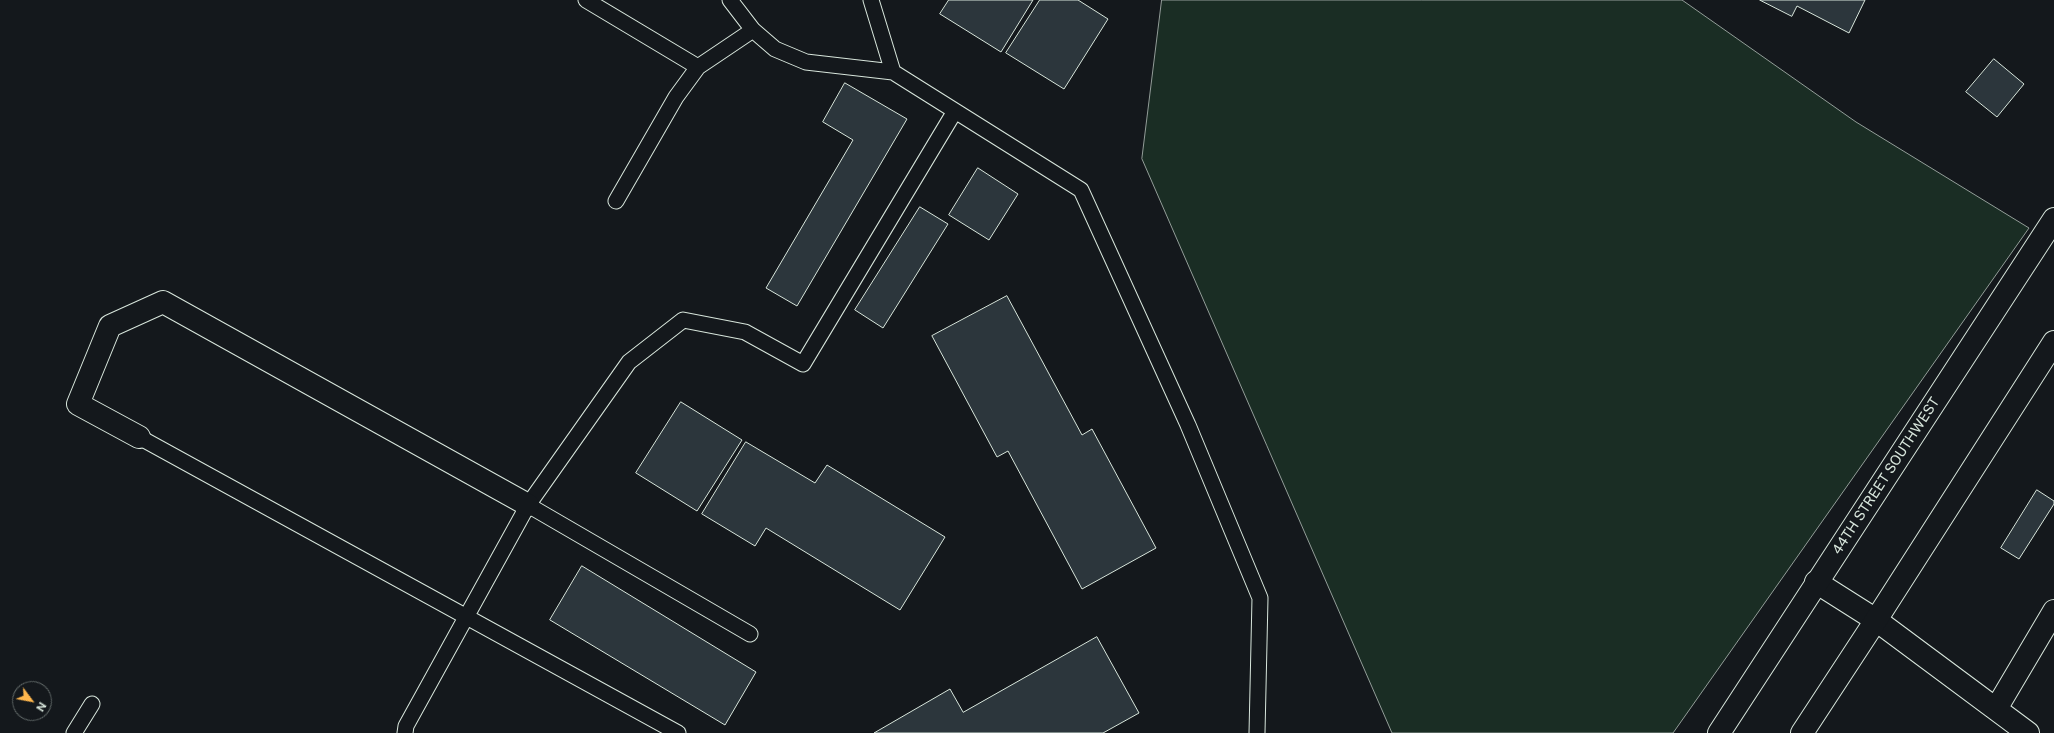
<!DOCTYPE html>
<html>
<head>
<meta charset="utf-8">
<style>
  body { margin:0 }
  #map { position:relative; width:2054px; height:733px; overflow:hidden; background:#14181c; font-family:"Public Sans",sans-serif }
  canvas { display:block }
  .north { position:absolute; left:12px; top:681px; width:40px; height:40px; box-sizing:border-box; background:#14181c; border:1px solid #626a69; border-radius:50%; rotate:122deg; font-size:11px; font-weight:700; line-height:16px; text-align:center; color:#d8e6dc }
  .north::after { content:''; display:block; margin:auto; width:14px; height:18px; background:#ffb74d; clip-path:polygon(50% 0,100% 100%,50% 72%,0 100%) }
</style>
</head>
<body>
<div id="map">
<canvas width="2054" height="733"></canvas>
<div class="north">N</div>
</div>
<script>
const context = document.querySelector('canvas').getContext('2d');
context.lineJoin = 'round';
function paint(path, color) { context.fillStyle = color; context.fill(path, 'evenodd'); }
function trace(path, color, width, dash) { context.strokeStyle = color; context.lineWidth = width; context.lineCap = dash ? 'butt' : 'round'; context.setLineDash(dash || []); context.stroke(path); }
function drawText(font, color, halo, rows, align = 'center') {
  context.font = font + ' "Public Sans",sans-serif'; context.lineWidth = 3; context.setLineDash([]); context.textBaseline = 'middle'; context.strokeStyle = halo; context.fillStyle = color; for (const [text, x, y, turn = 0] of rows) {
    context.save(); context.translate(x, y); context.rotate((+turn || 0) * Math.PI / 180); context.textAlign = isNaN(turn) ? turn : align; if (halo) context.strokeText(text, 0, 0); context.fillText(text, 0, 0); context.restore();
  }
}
const green = new Path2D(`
  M1162,0H1682L1856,122L2029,228L1673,733H1392L1142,159Z`);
const building = new Path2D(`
  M949,0H1033L1001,52L940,14Z
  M1040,0H1078L1108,19L1064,89L1006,53Z
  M1760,0H1865L1849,33L1797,6L1792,16Z
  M1994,59L2024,84L1997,117L1966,92Z
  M845,83L907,119L797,306L766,288L853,140L823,122Z
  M978,168L1018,194L989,240L949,215Z
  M920,207L948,224L883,328L855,310Z
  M1007,296L1082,435L1092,429L1156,548L1082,589L1008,451L997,457L932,336Z
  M681,402L742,440L697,511L636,473Z
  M746,442L815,483L827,465L945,537L900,610L766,528L755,546L702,514Z
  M2037,490L2054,501V504L2019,559L2001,548Z
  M582,566L756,672L725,725L550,620Z
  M1097,637L1139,713L1103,733H874L950,689L963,712Z`);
const lane = new Path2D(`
  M586,0L698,67
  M730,0L753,30L775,49L806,62L893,72L1081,190L1188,425L1260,598L1257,733
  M871,0L893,72
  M616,201L676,97L698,67L753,30
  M139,437L678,733
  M528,505L750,634
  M74,733L92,704
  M405,733L406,726L528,505L629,362L683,320L745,332L803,364L955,111`);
const street = new Path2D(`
  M139,437L78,404L110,326L163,302L528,505
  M1816,582L1876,620L2028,733
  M1996,709L2054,611`);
const primary = new Path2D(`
  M1719,733L2054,219
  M1802,733L1876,620L2054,342`);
const streetNames = [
  ["44TH STREET SOUTHWEST",1886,476,-57]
];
paint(green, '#1a2d24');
trace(green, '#939e99', 1);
paint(building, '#2c363c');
trace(building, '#d8e6dc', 1);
trace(lane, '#d8e6dc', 17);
trace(street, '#d8e6dc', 24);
trace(primary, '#d8e6dc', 24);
trace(lane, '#14181c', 15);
trace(street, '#14181c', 22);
trace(primary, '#14181c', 22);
drawText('14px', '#d8e6dc', '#14181c', streetNames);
</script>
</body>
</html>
